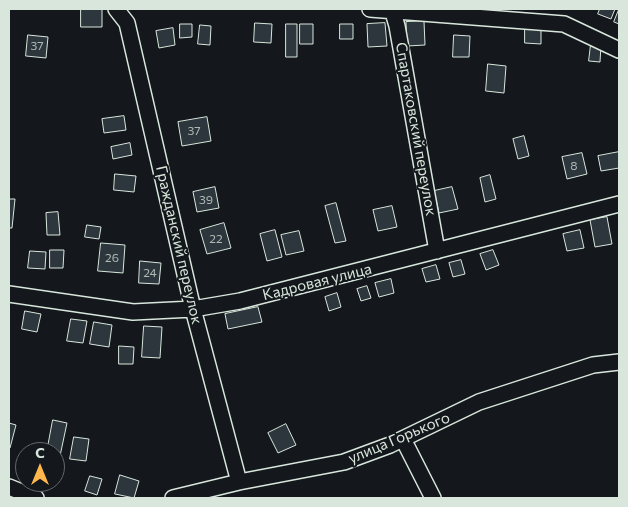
<!DOCTYPE html>
<html>
<head>
<meta charset="utf-8">
<style>
  body { margin:0 }
  #map { position:relative; width:628px; height:507px; overflow:hidden; background:#14181c; font-family:Commissioner,sans-serif }
  canvas { display:block }
  .frame { position:absolute; inset:0; border:10px solid #d8e6dc; pointer-events:none }
  .north { position:absolute; left:15px; top:442px; width:50px; height:50px; box-sizing:border-box; background:#14181c; border:1px solid #626a69; border-radius:50%; rotate:0deg; font-size:14px; font-weight:700; line-height:20px; text-align:center; color:#d8e6dc }
  .north::after { content:''; display:block; margin:auto; width:18px; height:22px; background:#ffb74d; clip-path:polygon(50% 0,100% 100%,50% 72%,0 100%) }
</style>
</head>
<body>
<div id="map">
<canvas width="628" height="507"></canvas>
<div class="frame"></div>
<div class="north">С</div>
</div>
<script>
const context = document.querySelector('canvas').getContext('2d');
context.lineJoin = 'round';
function paint(path, color) { context.fillStyle = color; context.fill(path, 'evenodd'); }
function trace(path, color, width, dash) { context.strokeStyle = color; context.lineWidth = width; context.lineCap = dash ? 'butt' : 'round'; context.setLineDash(dash || []); context.stroke(path); }
function drawText(font, color, halo, rows, align = 'center') {
  context.font = font + ' Commissioner,sans-serif'; context.lineWidth = 4; context.setLineDash([]); context.textBaseline = 'middle'; context.strokeStyle = halo; context.fillStyle = color; for (const [text, x, y, turn = 0] of rows) {
    context.save(); context.translate(x, y); context.rotate((+turn || 0) * Math.PI / 180); context.textAlign = isNaN(turn) ? turn : align; if (halo) context.strokeText(text, 0, 0); context.fillText(text, 0, 0); context.restore();
  }
}
const building = new Path2D(`
  M81,9H102V27H81Z
  M600,9H615L611,19L598,14Z
  M619,9V24L614,22Z
  M424,21L425,45L407,46L406,22Z
  M255,23L272,24L271,43L254,42Z
  M385,23L387,46L368,47L367,24Z
  M180,24H192V37L180,38Z
  M286,24H297V57H286Z
  M300,24H313V44H300Z
  M340,24H353V39H340Z
  M200,25L211,26L210,45L198,44Z
  M173,28L175,45L159,48L156,31Z
  M525,28H541V44L525,43Z
  M28,35L48,37L46,58L26,56Z
  M454,35L470,36L469,57H453Z
  M591,44L601,45L600,62L589,61Z
  M488,64L506,66L504,93L486,91Z
  M124,116L126,130L104,133L102,119Z
  M207,117L211,141L182,146L178,122Z
  M524,136L529,156L518,159L513,139Z
  M130,143L132,155L113,159L111,147Z
  M619,152V168L601,171L598,156Z
  M582,153L587,174L567,179L562,157Z
  M115,174L136,176L134,192L114,190Z
  M490,175L496,199L485,202L480,178Z
  M215,187L219,208L197,212L193,192Z
  M452,187L458,209L439,213L434,191Z
  M9,199H15L12,228H9Z
  M336,203L346,241L335,243L325,206Z
  M392,206L397,227L378,231L373,210Z
  M58,212L60,235H47L46,213Z
  M607,217L612,244L595,247L590,220Z
  M224,223L231,248L207,254L200,230Z
  M87,225L101,227L99,239L85,237Z
  M275,230L282,257L267,261L260,234Z
  M580,230L584,248L567,251L563,234Z
  M299,231L304,251L286,255L281,235Z
  M101,243L125,245L123,273L98,271Z
  M50,250H64L63,268H50Z
  M493,250L499,265L486,270L480,254Z
  M30,251L46,252L45,269L28,268Z
  M461,260L465,274L453,277L449,263Z
  M140,261L161,263L159,284L139,283Z
  M436,265L440,279L426,282L422,269Z
  M391,279L394,293L379,297L375,283Z
  M367,286L371,298L361,301L357,289Z
  M337,293L341,307L329,311L325,297Z
  M258,307L262,322L228,329L225,314Z
  M25,311L41,314L37,332L22,329Z
  M71,319L87,321L83,343L67,341Z
  M94,322L112,325L109,347L90,344Z
  M144,326L162,327L160,358L142,357Z
  M119,346L134,347L133,364H119Z
  M53,420L67,423L60,456L55,455V452H47Z
  M9,423L16,425L10,448H9Z
  M286,424L296,445L278,453L268,433Z
  M74,437L89,439L86,461L70,459Z
  M120,475L139,481L134,498L115,494Z
  M90,476L102,479L97,495L85,491Z`);
const street = new Path2D(`
  M116,9L127,23L193,309L239,482
  M370,9L564,24L619,50
  M392,9L397,26L437,251
  M9,294L133,312L193,309L240,301L619,204
  M403,439L433,498
  M9,487L36,498
  M173,498L239,482L344,462L390,445L479,402L593,365L619,362`);
const numberNames = [
  ["37",37,46],
  ["37",194,131],
  ["8",574,166],
  ["39",206,200],
  ["22",216,239],
  ["26",112,258],
  ["24",150,273]
];
const streetNames = [
  ["Спартаковский переулок",416,129,80],
  ["Гражданский переулок",179,245,77],
  ["Кадровая улица",317,282,-14],
  ["улица Горького",399,438,-23]
];
paint(building, '#2c363c');
trace(building, '#d8e6dc', 1);
trace(street, '#d8e6dc', 18);
trace(street, '#14181c', 15);
drawText('12px', '#adbab4', null, numberNames);
drawText('15px', '#d8e6dc', '#14181c', streetNames);
</script>
</body>
</html>
